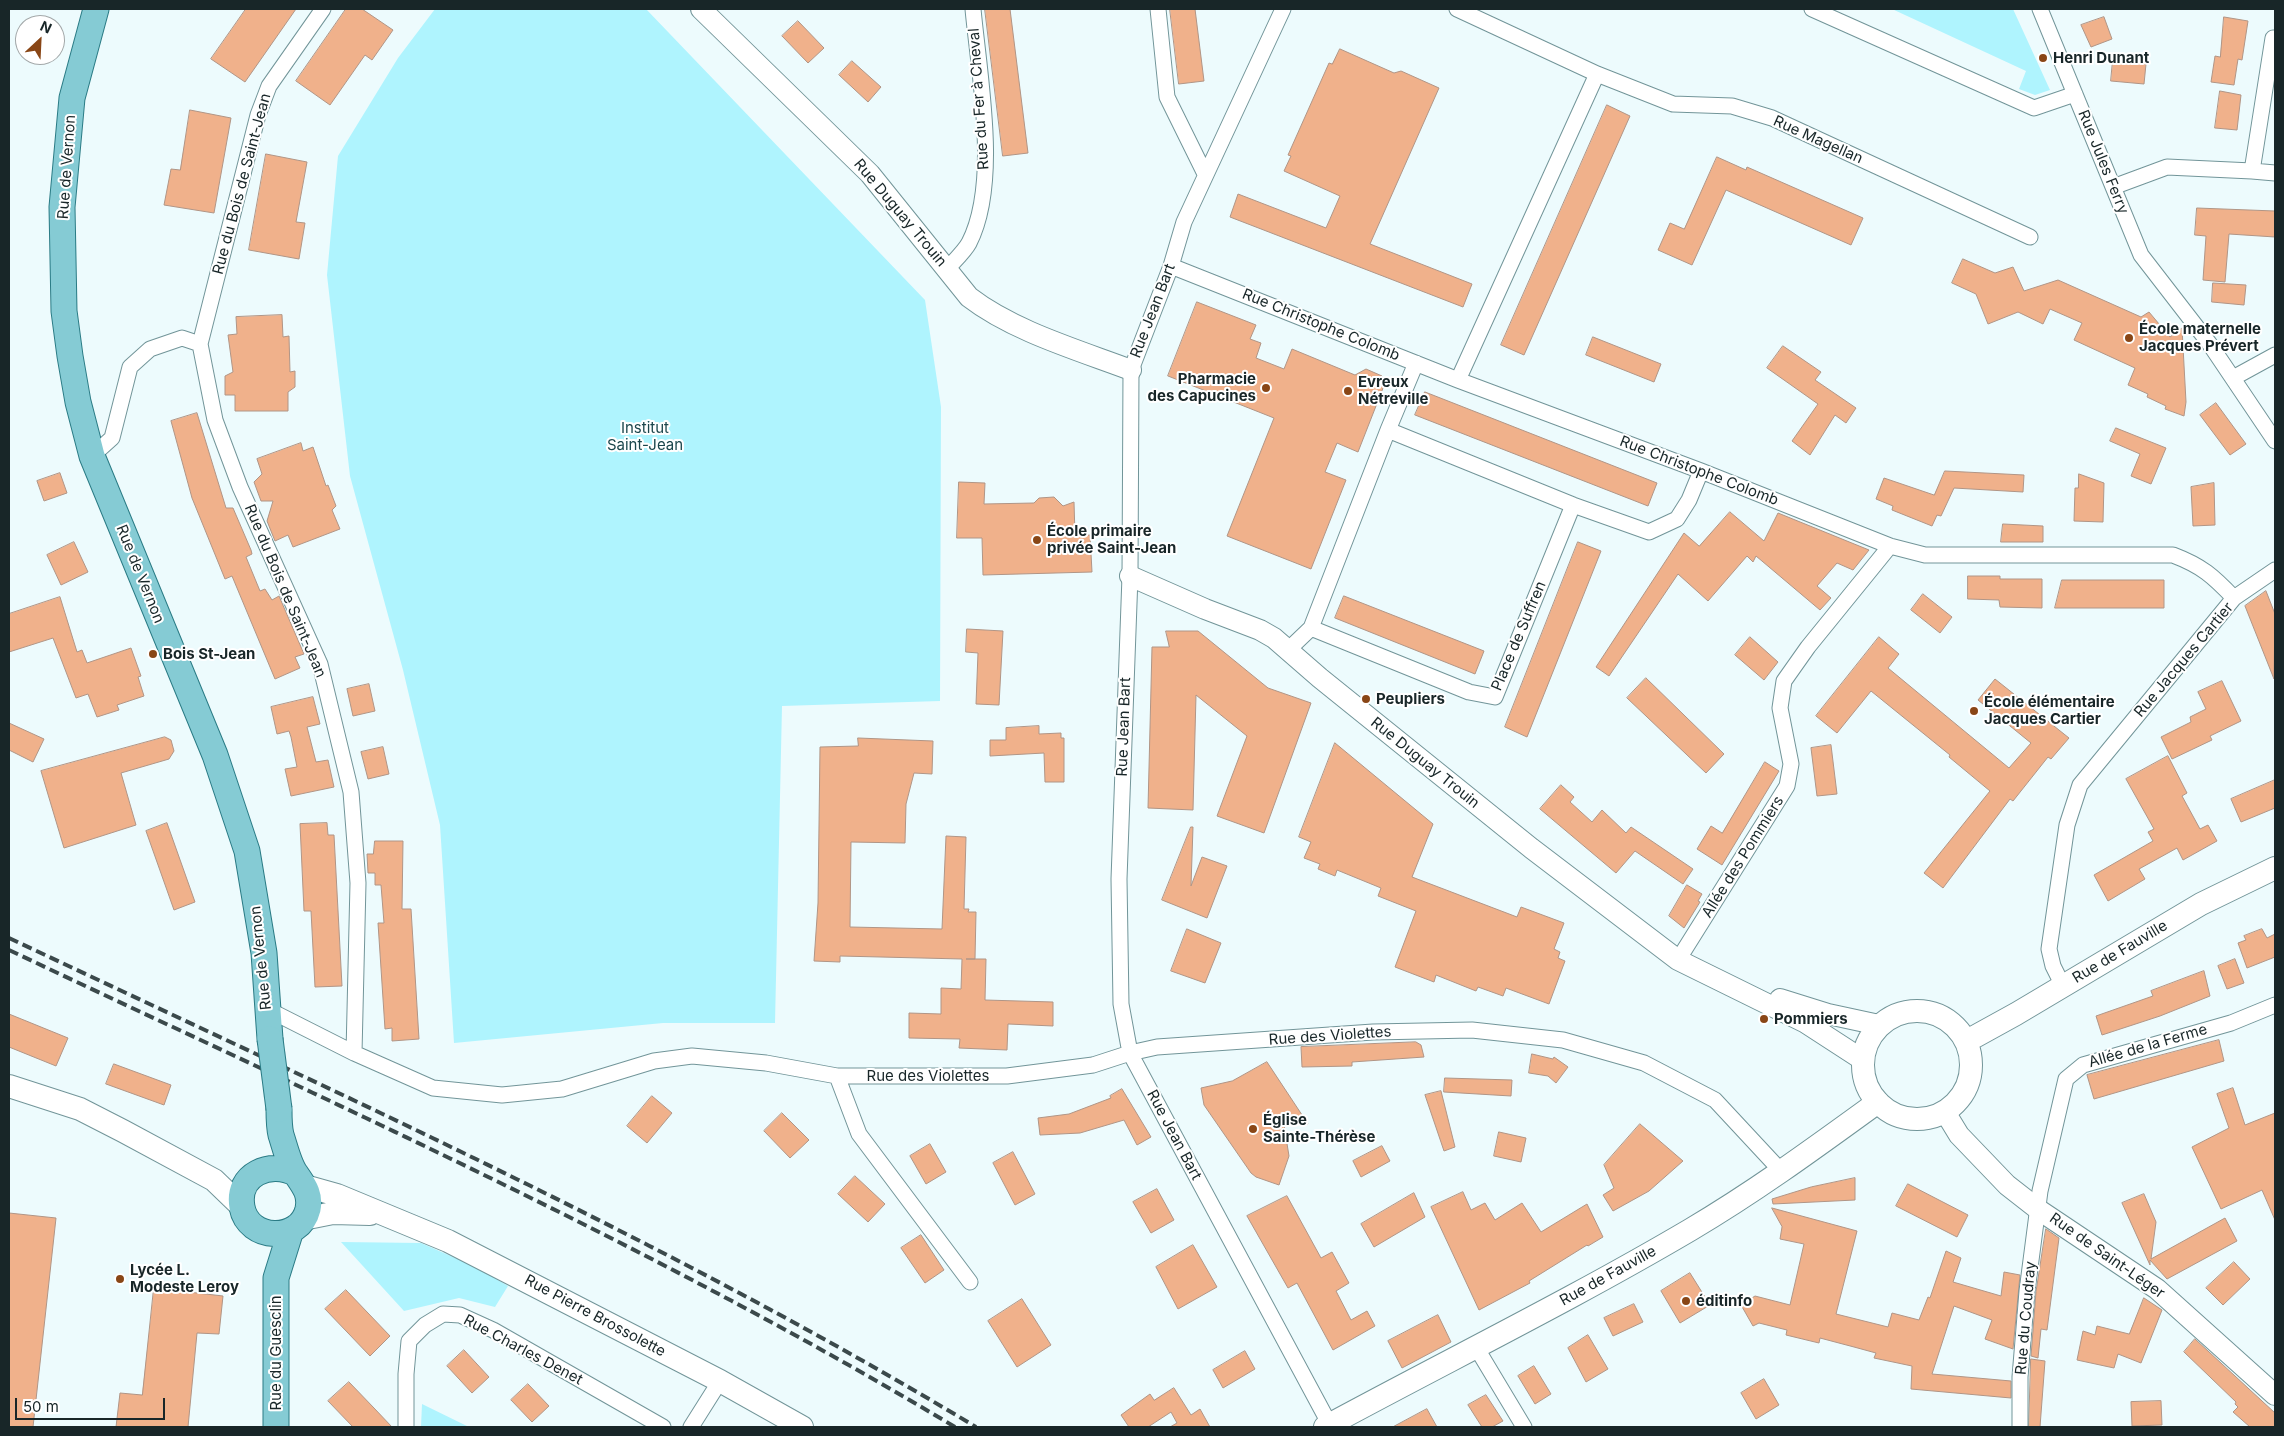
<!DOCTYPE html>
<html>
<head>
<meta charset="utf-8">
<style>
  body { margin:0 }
  #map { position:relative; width:2284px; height:1436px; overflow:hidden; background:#edfbfd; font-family:Inter,sans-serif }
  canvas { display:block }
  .frame { position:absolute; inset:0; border:10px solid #182628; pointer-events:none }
  .north { position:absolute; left:15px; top:15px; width:50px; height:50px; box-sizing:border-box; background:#fff; border:1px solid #a3a8a9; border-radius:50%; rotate:25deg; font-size:14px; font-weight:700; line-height:20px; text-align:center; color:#182628 }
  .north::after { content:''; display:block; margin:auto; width:18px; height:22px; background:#894616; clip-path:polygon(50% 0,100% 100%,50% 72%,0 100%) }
  .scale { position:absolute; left:15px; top:1398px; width:150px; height:22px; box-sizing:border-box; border:2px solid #182628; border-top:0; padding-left:6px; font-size:15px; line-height:18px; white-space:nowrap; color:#182628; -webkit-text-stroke:4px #fff; paint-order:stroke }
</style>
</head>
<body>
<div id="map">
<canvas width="2284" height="1436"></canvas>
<div class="frame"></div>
<div class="north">N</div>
<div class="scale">50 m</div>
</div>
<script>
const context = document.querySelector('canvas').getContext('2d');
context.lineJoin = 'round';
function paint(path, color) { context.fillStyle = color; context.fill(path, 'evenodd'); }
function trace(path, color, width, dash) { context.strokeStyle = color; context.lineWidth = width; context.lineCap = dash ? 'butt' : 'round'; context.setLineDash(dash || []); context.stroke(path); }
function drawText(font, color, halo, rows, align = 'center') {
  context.font = font + ' Inter,sans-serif'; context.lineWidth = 4; context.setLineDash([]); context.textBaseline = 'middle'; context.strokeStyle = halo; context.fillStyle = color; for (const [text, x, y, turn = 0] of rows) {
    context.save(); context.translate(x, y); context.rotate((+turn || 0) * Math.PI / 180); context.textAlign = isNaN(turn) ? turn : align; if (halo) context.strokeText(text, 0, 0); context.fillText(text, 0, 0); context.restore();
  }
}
const green = new Path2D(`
  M435,9H646L925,300L941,407L940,701L782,706L775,1023H663L454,1043L440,825L403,670L350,476L327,275L338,156L398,58Z
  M1892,9H2013L2050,90L2035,95L2019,89L2026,71Z
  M341,1242L421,1243L478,1268L508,1286L495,1307L459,1298L404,1311Z
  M422,1404L469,1427H421Z`);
const building = new Path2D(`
  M246,9H296L245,82L211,59Z
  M346,9H362L393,30L372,60L365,55L330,105L296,81Z
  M985,9H1010L1028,153L1003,156Z
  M1170,9H1195L1204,81L1179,84Z
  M2104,17L2112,39L2091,47L2081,25Z
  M2224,17L2248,21L2242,60L2238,59L2234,85L2211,82L2215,56L2220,57Z
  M798,21L824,48L808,63L782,36Z
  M1340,49L1394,73L1401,71L1439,88L1370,244L1472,284L1463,307L1230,217L1238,194L1326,228L1340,196L1284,171L1291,156L1288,155L1329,63L1332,64Z
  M2113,60L2146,64L2144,84L2111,81Z
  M852,61L881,87L868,102L839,75Z
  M2220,91L2241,95L2237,130L2215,128Z
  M1607,105L1630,116L1524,355L1501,345Z
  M190,110L231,118L214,213L164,205L171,169L180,170Z
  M266,154L307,162L296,222L305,223L299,259L249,250Z
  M1717,157L1746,170L1747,167L1863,218L1851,245L1726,190L1692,265L1658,250L1670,223L1684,229Z
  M2197,208L2275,211V237L2229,234L2225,282L2203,280L2206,236L2195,235Z
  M1963,259L1995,273L2013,267L2024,291L2058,280L2141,317L2149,312L2170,337L2182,328L2186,402L2184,416L2165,409L2166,406L2147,397L2148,394L2128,385L2135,368L2074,340L2082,323L2050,309L2043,324L2018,312L1988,324L1976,294L1952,283Z
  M2213,283L2246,285L2244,305L2212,302Z
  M1197,302L1256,325L1250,339L1261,343L1256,358L1284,369L1292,349L1355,375L1366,369L1382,376L1381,381L1385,383L1358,452L1337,443L1325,472L1346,480L1311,569L1227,536L1274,418L1168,376Z
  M282,315L283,337L289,336L290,372L295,371V387L288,392V411H235V395H225V376L233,372L228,335L237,334L236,317Z
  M1593,337L1661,364L1654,382L1586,355Z
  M1783,346L1821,372L1815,380L1856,408L1846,423L1835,415L1810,455L1792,441L1818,404L1767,368Z
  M1425,392L1657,483L1648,506L1415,415Z
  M2216,403L2246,444L2230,455L2200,415Z
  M197,413L226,508H233L251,550L252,554L246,557L260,591L265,589L272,600L279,596L304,654L295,657L300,668L275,679L232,576L225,579L192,498L171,421Z
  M2116,428L2166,448L2151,484L2131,476L2140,454L2110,441Z
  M301,443L303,451L313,447L326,486L328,485L336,506L332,510L340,529L293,547L288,535L275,541L267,521L273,501H261L254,482L262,474L257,459Z
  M1945,471L2024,475L2023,492L1954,488L1941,516L1937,515L1932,526L1892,510L1893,506L1876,499L1884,478L1934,495Z
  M60,473L67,493L44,501L37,481Z
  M2079,474L2104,483L2103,522L2074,521L2075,488H2078Z
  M959,482L985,483L984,504L1034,503L1039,498L1054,497L1063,506L1074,502L1075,535H1090L1092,572L983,575L982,538H957Z
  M2214,483L2215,525L2193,526L2191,487Z
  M1730,512L1764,541L1778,513L1869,550L1853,570L1837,563L1817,586L1831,598L1820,610L1756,556L1753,562L1747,556L1708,601L1678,574L1609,676L1596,667L1684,533L1699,546Z
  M2003,524L2043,526V542H2001Z
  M74,542L88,572L61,585L47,555Z
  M1578,542L1601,551L1527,737L1505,727Z
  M1968,576H2000V579H2042V608L2000,607L1999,600L1968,599Z
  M2062,580H2164V608H2055Z
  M2266,591L2275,614L2274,679L2245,606Z
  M1923,594L1952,617L1940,633L1911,610Z
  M1344,596L1484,651L1475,674L1335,618Z
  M60,597L77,652L82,650L87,663L131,648L141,676L138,677L144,696L117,705L119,710L97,717L88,694L76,698L53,638L9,652V614Z
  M967,629L1003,631L999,705L976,704L978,653L966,652Z
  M1166,631H1198L1268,688L1311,703L1264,833L1217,816L1247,736L1196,695L1193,810L1148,808L1152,647H1169Z
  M1750,637L1778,662L1764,680L1735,655Z
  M1879,637L1899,654L1888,668L2009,768L2031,743L1978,700L1995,679L2069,738L2051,759L2048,757L2013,801L2010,799L1943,888L1924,873L1990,791L1949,757L1950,755L1871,691L1837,733L1816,716Z
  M1646,678L1724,754L1706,773L1627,698Z
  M2222,681L2241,721L2210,736L2212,740L2172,759L2161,737L2191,722L2190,717L2206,709L2198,692Z
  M369,684L375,711L353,716L347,689Z
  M313,697L320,724L307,727L316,762L328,760L334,787L291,796L285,769L297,767L291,737L289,731L277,734L271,707Z
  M9,723L44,739L33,762L9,750Z
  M1039,726V734L1061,733V738H1064V782H1045L1044,753L990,756V740H1006V728Z
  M165,737L171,740L174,751L169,759L121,773L136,825L64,848L41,771Z
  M858,738L933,741L932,774L914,773L906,804L905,843L851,842L850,927L942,929L946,836L966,837L964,909H969L968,912H976L975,959H966H986L985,1000L1053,1002V1026L1008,1024L1007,1050L959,1048L960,1039L909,1038V1013L941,1014V988L961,989L962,959L840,956V962L814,961L818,903L820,747L858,746Z
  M1335,743L1433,824L1412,877L1517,917L1521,907L1564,923L1554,949L1560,952L1558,958L1565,961L1549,1004L1506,988L1503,996L1478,987L1476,991L1436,975L1434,982L1395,967L1416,911L1378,896L1381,888L1337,870L1335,876L1318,869L1320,864L1304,858L1311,842L1299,837Z
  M1831,745L1837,794L1817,796L1811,748Z
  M383,747L389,774L368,779L361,752Z
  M2168,756L2187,793L2182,796L2200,829L2208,825L2217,841L2183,860L2177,848L2139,869L2145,879L2108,901L2094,875L2153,841L2148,832L2154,829L2126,779Z
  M1765,762L1779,771L1722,865L1697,849L1711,826L1722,833Z
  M2275,780V808L2241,822L2231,799Z
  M1561,785L1574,797L1570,802L1592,822L1602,810L1626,833L1631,827L1693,869L1683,884L1635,851L1616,873L1540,809Z
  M167,823L195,902L174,910L146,831Z
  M327,823L328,835H334L342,986L315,987L311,911H304L300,824Z
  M1191,827H1193L1191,886L1202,857L1227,866L1207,918L1162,900Z
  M375,841H403L402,909H411L419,1039L392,1041V1028L385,1029L378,923H384L381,885H375V873H368L367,854H373Z
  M1687,885L1702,894L1698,901L1700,902L1684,928L1669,916Z
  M1187,929L1221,943L1205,983L1171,971Z
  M2262,929L2267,938L2275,934V957L2247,968L2238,943L2246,940L2244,936Z
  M2235,959L2244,983L2227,989L2218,966Z
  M2204,971L2210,996L2160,1016L2102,1035L2096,1016L2153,996L2151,991Z
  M9,1014L68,1038L56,1066L9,1047Z
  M2219,1040L2224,1061L2094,1099L2087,1075Z
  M1416,1042L1421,1045L1424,1057L1352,1062V1066L1302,1067L1301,1047Z
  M1532,1054L1553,1059L1554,1057L1568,1067L1556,1083L1548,1076L1529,1073Z
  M1267,1062L1308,1124L1284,1125L1289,1156L1279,1185L1256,1177L1251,1173L1204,1105L1201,1088L1232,1081Z
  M114,1064L171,1085L164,1105L106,1084Z
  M1445,1078L1512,1080L1511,1096L1444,1092Z
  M2233,1088L2245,1125L2275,1113V1220L2262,1190L2221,1209L2192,1147L2229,1128L2217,1094Z
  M1122,1089L1151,1137L1137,1145L1124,1120L1080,1133L1040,1135L1038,1118L1069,1114L1111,1098L1110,1096Z
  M1441,1091L1455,1147L1444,1151L1425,1095Z
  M652,1096L672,1113L647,1143L627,1126Z
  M782,1113L809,1140L790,1158L764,1131Z
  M1640,1124L1683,1161L1649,1191L1613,1211L1603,1195L1614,1188L1604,1165Z
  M1499,1132L1526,1138L1521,1162L1494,1156Z
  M930,1144L946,1172L926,1184L910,1156Z
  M1382,1146L1390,1161L1361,1177L1353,1161Z
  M1013,1152L1035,1194L1015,1205L993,1163Z
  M855,1176L885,1204L868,1222L838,1194Z
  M1855,1178V1200L1773,1204L1772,1199L1811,1187Z
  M1908,1184L1968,1215L1957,1237L1896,1206Z
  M1157,1189L1174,1220L1151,1233L1133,1202Z
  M1463,1192L1471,1210L1485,1203L1495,1220L1522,1203L1541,1232L1587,1204L1603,1237L1588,1246L1587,1245L1529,1281L1530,1283L1479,1310L1431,1207Z
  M1414,1193L1425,1217L1374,1247L1361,1224Z
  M2144,1194L2156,1222L2151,1259L2225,1218L2237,1241L2167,1279L2150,1260V1265L2122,1203Z
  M1287,1196L1321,1258L1332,1252L1349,1283L1336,1291L1351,1320L1367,1311L1375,1326L1333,1350L1297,1283L1288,1288L1247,1216Z
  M1772,1208L1857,1231L1836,1314L1888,1327L1892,1313L1919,1320L1928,1297L1930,1298L1946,1251L1961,1258L1953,1282L2001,1296L2004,1272L2020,1275L2013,1349L1985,1339L1992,1320L1954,1306L1932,1374L2011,1381V1398L1911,1389L1912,1366L1874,1358L1876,1353L1854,1347L1820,1338L1819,1343L1786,1335L1787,1330L1759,1323L1753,1326L1741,1305L1755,1296L1790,1305L1804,1244L1780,1239L1782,1227Z
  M9,1213L56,1218L33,1427H9Z
  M2046,1229L2059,1238L2047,1330L2041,1329L2038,1358L2031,1356L2036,1292Z
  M921,1235L944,1270L925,1283L901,1248Z
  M1193,1245L1217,1287L1178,1309L1156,1267Z
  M2234,1262L2250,1279L2223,1305L2206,1288Z
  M1690,1273L1710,1305L1680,1323L1661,1291Z
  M154,1288L223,1296L219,1334L197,1333L188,1427H116L120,1393L142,1395Z
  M346,1290L390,1336L370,1356L325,1309Z
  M2144,1298L2162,1310L2141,1363L2118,1354L2114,1368L2077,1360L2083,1331L2095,1335L2097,1326L2129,1334Z
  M1022,1299L1051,1345L1017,1367L988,1321Z
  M1634,1304L1643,1322L1613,1336L1604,1318Z
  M1438,1315L1451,1342L1402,1368L1388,1341Z
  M1588,1335L1608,1369L1586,1382L1568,1348Z
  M2195,1339L2275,1413V1427H2250L2233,1412L2238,1407L2235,1404L2236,1402L2184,1352Z
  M464,1350L489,1377L472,1393L447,1366Z
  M1245,1351L1255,1369L1223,1388L1213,1370Z
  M2031,1359L2045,1361L2040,1427H2029Z
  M1534,1366L1551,1394L1535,1404L1518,1376Z
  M1764,1379L1779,1405L1756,1419L1741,1393Z
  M349,1382L374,1408L392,1427H353L328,1401Z
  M528,1384L549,1406L532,1422L511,1400Z
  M1174,1388L1191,1415L1200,1409L1210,1427H1170L1177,1423L1171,1412L1148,1427H1129L1121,1415L1150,1394L1154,1400Z
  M1486,1395L1503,1421L1492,1427H1482L1468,1405Z
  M2161,1401L2162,1425L2132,1426L2131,1402Z
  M1427,1409L1437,1427H1393Z`);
const minor = new Path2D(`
  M323,9L269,86L258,115L200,344L215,420L240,487L320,664L351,792L358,883L354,1053
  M1158,9L1167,97L1205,174
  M1283,9L1184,222L1171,266L1131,370L1130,576L1119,879L1121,1004L1130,1053L1330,1425
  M1457,9L1597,74L1673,104L1732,106L1772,118L2030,237
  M1812,9L2034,108L2075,94
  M2040,9L2141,255L2209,343L2275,441
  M2273,38L2252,171L2275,173
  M2113,187L2167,167L2252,171
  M1171,266L1458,380L1701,471L1890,546L1925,555H2173C2202,566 2213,576 2234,598
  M947,269C954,261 964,252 969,243C1000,183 979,75 973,9
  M2233,378L2275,355
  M1458,380L1597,74
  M1388,430L1416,363
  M92,456L112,438L130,367L150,349L182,338L200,344
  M1573,505L1649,532L1677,519L1689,500L1701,471
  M1288,650L1311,628L1469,692L1495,697L1573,505L1388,430L1311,628
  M1678,960L1787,786L1791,764L1780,708L1784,681L1808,647L1890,546
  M2063,986L2053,966L2049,949L2067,825L2080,785L2234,598L2275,570
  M267,1009L354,1053L433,1088L502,1095L562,1089L654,1061L692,1056L766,1063L837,1076H1007L1093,1065L1130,1053L1157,1047L1373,1032L1472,1030L1563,1040L1644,1063L1715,1100L1782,1172
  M837,1076L859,1134L970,1282
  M1476,1347L1524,1427
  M406,1427V1374L409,1341L425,1325L443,1314L460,1315L493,1330L663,1427
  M691,1427L720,1381
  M2020,1427V1377L2027,1291L2040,1191L2066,1079L2083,1065L2231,1023L2275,1005`);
const tertiary = new Path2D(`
  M701,9L870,174L969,297C1013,331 1078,350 1131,370
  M1130,576L1205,609L1260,630L1274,638L1320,678L1531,848L1678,960L1806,1023L1863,1060
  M1780,999L1828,1014L1879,1025
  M1945,1112L1959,1135L2007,1185L2039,1210L2157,1289L2275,1395`);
const secondary = new Path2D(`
  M1863 1065a54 54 0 1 1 108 0a54 54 0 1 1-108 0Z
  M1967,1041L2016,1014L2201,904L2275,868
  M9,1086L80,1109L123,1131L214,1180L242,1207
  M305,1186L337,1195L448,1241L720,1381L802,1427
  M303,1219L333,1213L370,1214
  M1325,1427C1447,1361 1571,1300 1690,1230C1756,1191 1816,1147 1878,1102`);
const primary = new Path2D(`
  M96,9L72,98L62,207L64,311L70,356L78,402L92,456L215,755L247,851L264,953L270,1039
  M279,1109C279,1117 279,1127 281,1135C285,1147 289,1165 296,1174C304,1186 311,1194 308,1209C300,1243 248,1241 242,1207C236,1174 271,1160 296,1174
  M276,1427V1278L291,1230`);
const rail = new Path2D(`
  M9,938C335,1092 666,1240 976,1427
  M9,950C328,1101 652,1245 955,1427`);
const primaryBridge = new Path2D(`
  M270,1039L279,1109`);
const markers = [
  [2043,58,5,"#894616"],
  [2129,338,5,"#894616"],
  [1266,388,5,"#894616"],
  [1348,391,5,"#894616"],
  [1037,540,5,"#894616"],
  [153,654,5,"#894616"],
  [1366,699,5,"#894616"],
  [1974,711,5,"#894616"],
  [1764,1019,5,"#894616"],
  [1253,1129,5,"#894616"],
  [120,1279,5,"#894616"],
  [1686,1301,5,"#894616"]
];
const poiNames = [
  ["Henri Dunant",2053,58],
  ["École maternelle",2139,329],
  ["Jacques Prévert",2139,346],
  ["Pharmacie",1256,379,"right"],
  ["des Capucines",1256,396,"right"],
  ["Evreux",1358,382],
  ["Nétreville",1358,399],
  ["École primaire",1047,531],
  ["privée Saint-Jean",1047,548],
  ["Bois St-Jean",163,654],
  ["Peupliers",1376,699],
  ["École élémentaire",1984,702],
  ["Jacques Cartier",1984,719],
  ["Pommiers",1774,1019],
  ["Église",1263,1120],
  ["Sainte-Thérèse",1263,1137],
  ["Lycée L.",130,1270],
  ["Modeste Leroy",130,1287],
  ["éditinfo",1696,1301]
];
const streetNames = [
  ["Rue du Fer à Cheval",979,99,-94],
  ["Rue Magellan",1818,140,24],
  ["Rue Jules Ferry",2103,162,68],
  ["Rue de Vernon",67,167,-86],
  ["Rue du Bois de Saint-Jean",242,184,-75],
  ["Rue Duguay Trouin",900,213,50],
  ["Rue Jean Bart",1153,311,-69],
  ["Rue Christophe Colomb",1321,325,22],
  ["Rue Christophe Colomb",1699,471,21],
  ["Rue de Vernon",140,574,68],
  ["Rue du Bois de Saint-Jean",285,591,67],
  ["Place de Suffren",1519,636,-67],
  ["Rue Jacques Cartier",2184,660,-50],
  ["Rue Jean Bart",1124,727,-88],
  ["Rue Duguay Trouin",1425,763,39],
  ["Allée des Pommiers",1743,857,-58],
  ["Rue de Fauville",2120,952,-31],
  ["Rue de Vernon",261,958,-96],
  ["Rue des Violettes",1330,1036,-4],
  ["Allée de la Ferme",2148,1046,-16],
  ["Rue des Violettes",928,1076],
  ["Rue Jean Bart",1174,1135,62],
  ["Rue de Saint-Léger",2107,1256,35],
  ["Rue de Fauville",1608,1276,-29],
  ["Rue Pierre Brossolette",595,1316,28],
  ["Rue du Coudray",2026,1318,-85],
  ["Rue Charles Denet",523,1350,28],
  ["Rue du Guesclin",276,1353,-90]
];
const parkNames = [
  ["Institut",645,428],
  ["Saint-Jean",645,445]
];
paint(green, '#aff4fe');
paint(building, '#f0b18b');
trace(building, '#b09586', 1);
trace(minor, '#729599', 17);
trace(tertiary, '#729599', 22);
trace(secondary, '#729599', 24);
trace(primary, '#2a7b85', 27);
trace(minor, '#fff', 15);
trace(tertiary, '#fff', 20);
trace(secondary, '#fff', 22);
trace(primary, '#85cbd4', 25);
trace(rail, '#3b494b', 4, [10, 5]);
trace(primaryBridge, '#2a7b85', 27, []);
trace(primaryBridge, '#85cbd4', 25);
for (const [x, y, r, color] of markers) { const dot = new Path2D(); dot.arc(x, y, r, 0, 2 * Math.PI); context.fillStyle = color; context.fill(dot); trace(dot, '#fff', 2); }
drawText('bold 15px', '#182628', '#fff', poiNames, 'left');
drawText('15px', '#182628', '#fff', streetNames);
drawText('15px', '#1b464c', '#fff', parkNames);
</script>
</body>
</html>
